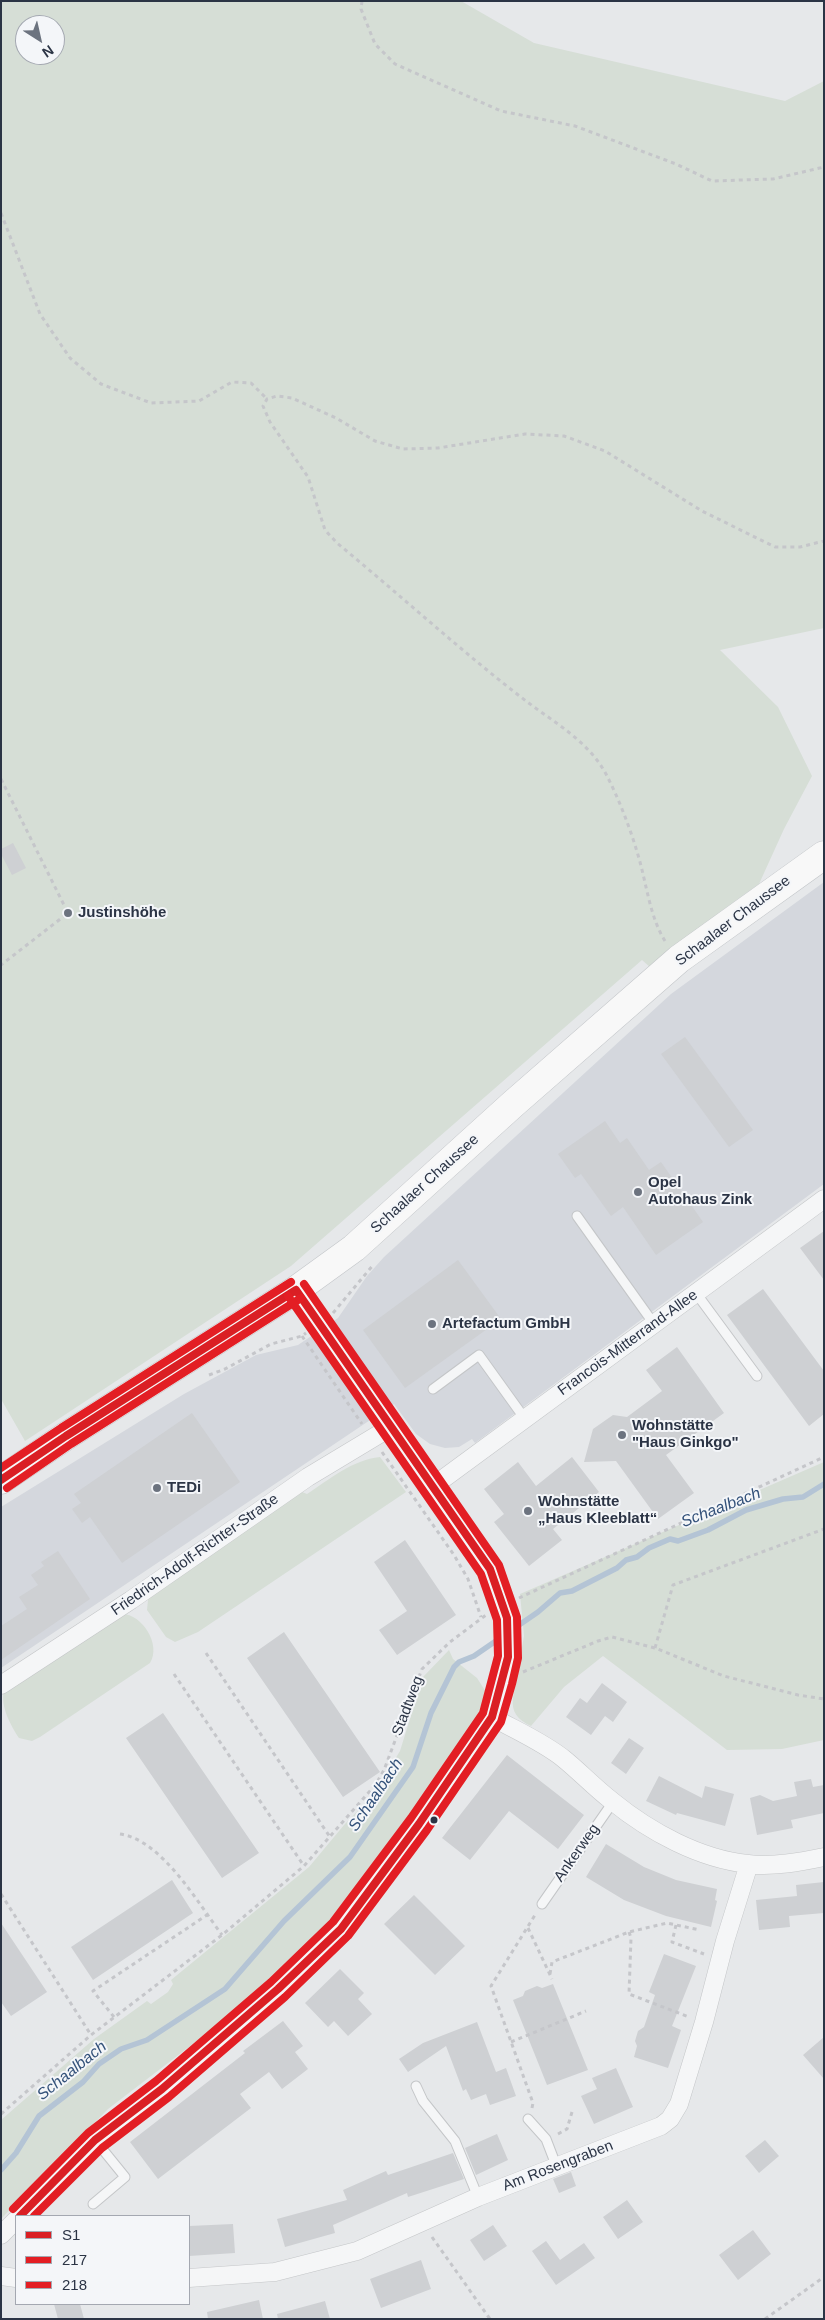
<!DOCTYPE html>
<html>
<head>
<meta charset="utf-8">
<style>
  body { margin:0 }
  #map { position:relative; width:825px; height:2320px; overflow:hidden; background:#e6e8ea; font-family:Arial,sans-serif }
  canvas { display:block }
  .frame { position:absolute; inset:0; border:2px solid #2b3445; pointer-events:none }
  .legend { position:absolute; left:15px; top:2215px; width:175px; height:90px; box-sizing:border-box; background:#f4f6f9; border:1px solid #a4a8b1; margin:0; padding:6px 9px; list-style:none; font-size:15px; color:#2b3445 }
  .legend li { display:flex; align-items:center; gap:10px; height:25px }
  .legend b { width:25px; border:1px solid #a4a8b1 }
  .north { position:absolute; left:15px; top:15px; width:50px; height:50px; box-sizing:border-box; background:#f4f6f9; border:1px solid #a4a8b1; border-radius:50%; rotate:145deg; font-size:14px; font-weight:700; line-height:20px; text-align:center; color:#2b3445 }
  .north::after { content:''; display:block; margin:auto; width:18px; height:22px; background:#6c737f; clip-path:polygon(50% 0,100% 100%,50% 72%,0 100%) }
</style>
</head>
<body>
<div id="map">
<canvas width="825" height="2320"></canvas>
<div class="frame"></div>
<ul class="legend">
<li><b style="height:6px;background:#da1f24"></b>S1</li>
<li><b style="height:6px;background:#e31e24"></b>217</li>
<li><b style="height:6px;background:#e31e24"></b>218</li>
</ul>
<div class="north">N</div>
</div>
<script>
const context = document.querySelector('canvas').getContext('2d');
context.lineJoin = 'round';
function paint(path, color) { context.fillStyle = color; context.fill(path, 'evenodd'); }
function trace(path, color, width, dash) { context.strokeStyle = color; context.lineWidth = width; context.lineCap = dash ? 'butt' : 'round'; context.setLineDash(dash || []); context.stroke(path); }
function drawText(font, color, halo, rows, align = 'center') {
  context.font = font + ' Arial,sans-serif'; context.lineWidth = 4; context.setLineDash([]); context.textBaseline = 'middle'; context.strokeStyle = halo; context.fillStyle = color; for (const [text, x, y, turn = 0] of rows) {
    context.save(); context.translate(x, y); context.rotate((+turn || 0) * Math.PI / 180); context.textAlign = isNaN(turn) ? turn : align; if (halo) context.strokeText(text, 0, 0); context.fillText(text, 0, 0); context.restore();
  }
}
const built = new Path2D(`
  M824,882V1184L475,1443L472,1439L459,1447L445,1448L430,1444L416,1434L394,1404L1,1668V1507L184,1394L256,1355L298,1345L338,1318L367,1276L384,1257L671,994Z`);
const green = new Path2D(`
  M1,1H461L534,43L785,101L824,81V628L720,650L778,707L812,776L784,829L759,884L720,912L651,968L642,960L291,1266L25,1441L1,1399ZM25,25H55V55H25Z
  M380,1457L406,1492L198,1632L175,1642L166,1637L147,1610L148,1600L152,1593L302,1492L307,1494C330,1479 352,1460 380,1457Z
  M824,1462V1740L782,1749L727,1750L603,1656L564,1687L531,1726C518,1720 511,1712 513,1698L524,1636L520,1594Z
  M120,1614C141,1612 162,1644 150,1663L40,1737L32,1741L19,1738C11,1726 0,1706 4,1691Z
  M449,1650L453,1659L477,1678L486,1692C468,1751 425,1801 390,1852L385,1848L351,1893L356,1898L289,1968L237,2010L108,2109L1,2219V2120L94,2039L147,2001L151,2004L168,1992L173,1984L171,1980L309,1867L344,1825L373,1795L400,1751L423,1677Z`);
const stream = new Path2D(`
  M1,2170L16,2153L39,2116L83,2082L99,2064L121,2049L147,2040L225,1989L284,1921L350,1857L413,1767L431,1713L454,1667L459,1662L474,1656L538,1612L560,1593L572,1591L617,1568L626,1560L637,1557L649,1548L670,1539L678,1541L708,1530L746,1510L783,1499L803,1497L824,1484`);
const building = new Path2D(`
  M13,843L26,868L12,875L1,854V849Z
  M685,1037L753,1130L729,1147L661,1054Z
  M605,1121L620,1143L627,1138L649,1170L661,1162L703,1222L656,1255L623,1207L611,1216L581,1174L575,1178L558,1154Z
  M824,1231V1280L800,1248Z
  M458,1260L501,1319L405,1388L363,1330Z
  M763,1289L824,1371V1414L809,1426L727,1315Z
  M677,1347L724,1413L666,1455L694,1493L658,1519L616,1461L584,1462L593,1429L613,1415L627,1417L662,1391L646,1370Z
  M192,1413L240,1482L122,1563L90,1517L82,1523L72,1509L81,1503L74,1494Z
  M572,1457L599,1492L553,1529L562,1540L529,1566L494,1522L504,1514L484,1489L518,1462L536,1486Z
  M405,1540L456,1615L397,1655L379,1630L407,1611L374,1562Z
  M58,1551L90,1599L1,1660V1626L27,1609L19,1597L38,1585L31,1575L44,1566L41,1562Z
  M284,1632L380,1772L343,1797L247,1658Z
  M602,1683L627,1702L613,1722L605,1716L591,1735L566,1717L580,1698L587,1703Z
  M163,1713L259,1853L222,1878L126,1738Z
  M629,1738L644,1748L626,1774L611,1763Z
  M507,1755L584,1815L558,1849L509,1811L470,1860L442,1838Z
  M659,1776L702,1798L705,1786L734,1794L725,1826L677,1813L676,1815L646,1801Z
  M811,1779L813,1787L824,1785V1813L791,1820L793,1828L757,1835L750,1798L760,1795L773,1801L797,1796L794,1782Z
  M606,1844L644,1867L676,1880L717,1889L715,1900L717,1901L711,1927L666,1916L624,1900L586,1877Z
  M172,1880L193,1913L93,1980L71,1947Z
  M824,1882V1913L789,1916L790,1927L759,1930L756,1900L797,1896L796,1885Z
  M414,1895L465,1946L435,1975L384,1924Z
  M1,1923L47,1992L11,2016L1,2002Z
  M664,1954L696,1966L672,2026L681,2030L668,2068L634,2057L637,2046L635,2041L638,2031L644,2027L655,1995L649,1992Z
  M340,1969L364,1993L358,1999L372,2014L348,2036L334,2021L328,2027L305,2003Z
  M553,1984L588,2070L547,2085L513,2000L523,1996L525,1991L537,1986L542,1988Z
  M283,2021L303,2046L295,2052L308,2069L282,2089L269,2072L240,2094L251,2108L158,2179L130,2142L245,2053L243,2051Z
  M477,2022L496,2072L506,2068L516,2096L490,2105L486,2094L471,2100L466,2089L463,2091L446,2046L408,2072L399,2059L423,2043Z
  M824,2037V2079L803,2055Z
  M616,2068L633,2107L594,2124L581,2096L597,2089L592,2078Z
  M497,2134L508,2160L476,2175L465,2148Z
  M765,2140L779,2156L759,2173L745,2156Z
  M453,2153L464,2179L408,2197L407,2193L333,2225L335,2233L285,2247L277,2219L347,2200L343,2190L386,2171L388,2175Z
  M571,2172L576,2186L559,2193L553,2179Z
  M627,2200L643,2222L618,2239L603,2217Z
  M233,2224L235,2253L189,2256V2226Z
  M493,2225L507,2246L484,2261L470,2240Z
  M753,2230L771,2254L738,2280L719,2255Z
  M546,2241L560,2260L584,2243L595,2258L556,2285L532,2251Z
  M421,2260L431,2289L381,2308L370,2279Z
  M259,2300L263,2319H208L207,2312Z
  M325,2301L330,2319H278L277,2314Z
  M54,2304H80L84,2319H58Z`);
const path = new Path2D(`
  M362,1L361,9L375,44L395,64L501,111L575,126L676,164L712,181L773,179L824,167
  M1,213L40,314L70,358L101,384L151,403L199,401L232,382L251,383L267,399
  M1,779L68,913L1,965
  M665,941C651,919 647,888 640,862C632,833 620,801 606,774C588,741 555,723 526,701C461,651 400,595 337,543L325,530L308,477L270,422L263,406L267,399L277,396L292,398L336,418L375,441L403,449L438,448L525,434L564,436L605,451L702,511L775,547H800L824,541
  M333,1313L374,1264
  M302,1336L362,1424
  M209,1375L225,1369L271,1344L302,1336L306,1333
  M382,1452L454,1555L468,1579L481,1617
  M519,1598L824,1457
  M655,1648L673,1585L824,1529
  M206,1653L330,1837
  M523,1672L598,1641L612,1637L655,1648L724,1676L798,1695L824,1699
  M174,1674L304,1866
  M120,1834C162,1840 198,1903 222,1935
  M1,1894L91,2035
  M676,1925L672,1942L704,1954
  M528,1928L552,1979
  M629,1932L631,1938L629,1994L689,2017
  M550,1974L552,1962L629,1932L667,1923L700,1930
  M114,2017L93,1991L207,1915
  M511,2042L586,2011
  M532,2108L533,2103L491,1986L535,1915
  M1,2114L91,2035L222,1935L304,1866L376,1784L384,1770L422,1669L450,1642L486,1615
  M558,2134L567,2129L572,2112
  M432,2237L490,2319
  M765,2319L824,2277`);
const lane = new Path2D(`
  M577,1216L654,1324
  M696,1293L757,1376
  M433,1389L479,1355L525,1419
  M542,1904L613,1802
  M416,2086L423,2101L455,2141L478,2197
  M528,2119L546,2139L556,2165
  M93,2204L125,2177L95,2140`);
const street = new Path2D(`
  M432,1487L824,1199
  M1,1685L131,1600L308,1477L391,1427
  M492,1717C515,1730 543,1742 564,1759C580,1772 595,1788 612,1801C650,1832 700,1859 748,1864C773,1867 800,1862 824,1857
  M20,2216L95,2140L162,2089L278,1989L341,1929L419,1824L492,1717L502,1681L508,1657L507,1618L490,1569L296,1290
  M1,2235L16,2220
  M1,2276L16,2278
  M189,2278L275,2272L357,2251L478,2197L661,2126L670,2119L679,2104L704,2022L725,1941L749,1864`);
const primary = new Path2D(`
  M1,1480L66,1436L296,1290L354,1248L513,1104L679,959L824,855`);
const bus1 = new Path2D(`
  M1,1480L66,1436L296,1290
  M20,2216L95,2140L162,2089L278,1989L341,1929L419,1824L492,1717L508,1657L507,1618L490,1569L296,1290`);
const bus2 = new Path2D(`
  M7,1488L71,1444L301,1298
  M34,2216L102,2148L169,2097L285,1997L348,1936L427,1830L501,1722L512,1684L518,1658L517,1617L499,1565L304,1284`);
const bus3 = new Path2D(`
  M1,1468L61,1428L291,1282
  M13,2209L88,2133L156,2081L271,1982L333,1922L411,1818L483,1713L498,1656L497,1620L481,1574L288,1296`);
const markers = [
  [68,913,5,"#6c737f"],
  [638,1192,5,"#6c737f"],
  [432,1324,5,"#6c737f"],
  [622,1435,5,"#6c737f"],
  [157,1488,5,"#6c737f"],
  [528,1511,5,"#6c737f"],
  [434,1820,4.5,"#2b3445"]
];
const poiNames = [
  ["Justinshöhe",78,913],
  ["Opel",648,1183],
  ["Autohaus Zink",648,1200],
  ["Artefactum GmbH",442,1324],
  ["Wohnstätte",632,1426],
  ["\"Haus Ginkgo\"",632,1443],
  ["TEDi",167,1488],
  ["Wohnstätte",538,1502],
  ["„Haus Kleeblatt“",538,1519]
];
const streetNames = [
  ["Schaalaer Chaussee",733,921,-37],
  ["Schaalaer Chaussee",425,1184,-42],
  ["Francois-Mitterrand-Allee",628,1343,-36],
  ["Friedrich-Adolf-Richter-Straße",195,1555,-35],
  ["Stadtweg",408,1706,-69],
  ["Ankerweg",577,1853,-55],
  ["Am Rosengraben",558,2166,-21]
];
const waterNames = [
  ["Schaalbach",721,1508,-21],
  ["Schaalbach",376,1795,-56],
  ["Schaalbach",72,2071,-39]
];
paint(built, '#d4d7dd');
paint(green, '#d6ded6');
trace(stream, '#b4c4d5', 5.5);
paint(building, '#ced0d3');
trace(lane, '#c4c6c8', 11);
trace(street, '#c4c6c8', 19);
trace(primary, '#c2c5c8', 29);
trace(path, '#c5c6ca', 3, [4, 4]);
trace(lane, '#f5f6f7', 9);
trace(street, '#f5f6f7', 18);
trace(primary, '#f8f8f8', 28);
trace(bus1, '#da1f24', 8);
trace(bus2, '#e31e24', 8);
trace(bus3, '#e31e24', 8);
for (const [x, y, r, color] of markers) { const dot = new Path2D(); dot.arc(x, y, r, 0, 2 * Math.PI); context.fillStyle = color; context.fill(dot); trace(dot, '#f4f6f9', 2); }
drawText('bold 15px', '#2b3445', '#f4f6f9', poiNames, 'left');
drawText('15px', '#2b3445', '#f4f6f9', streetNames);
drawText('italic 16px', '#34527a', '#f4f6f9', waterNames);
</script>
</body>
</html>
